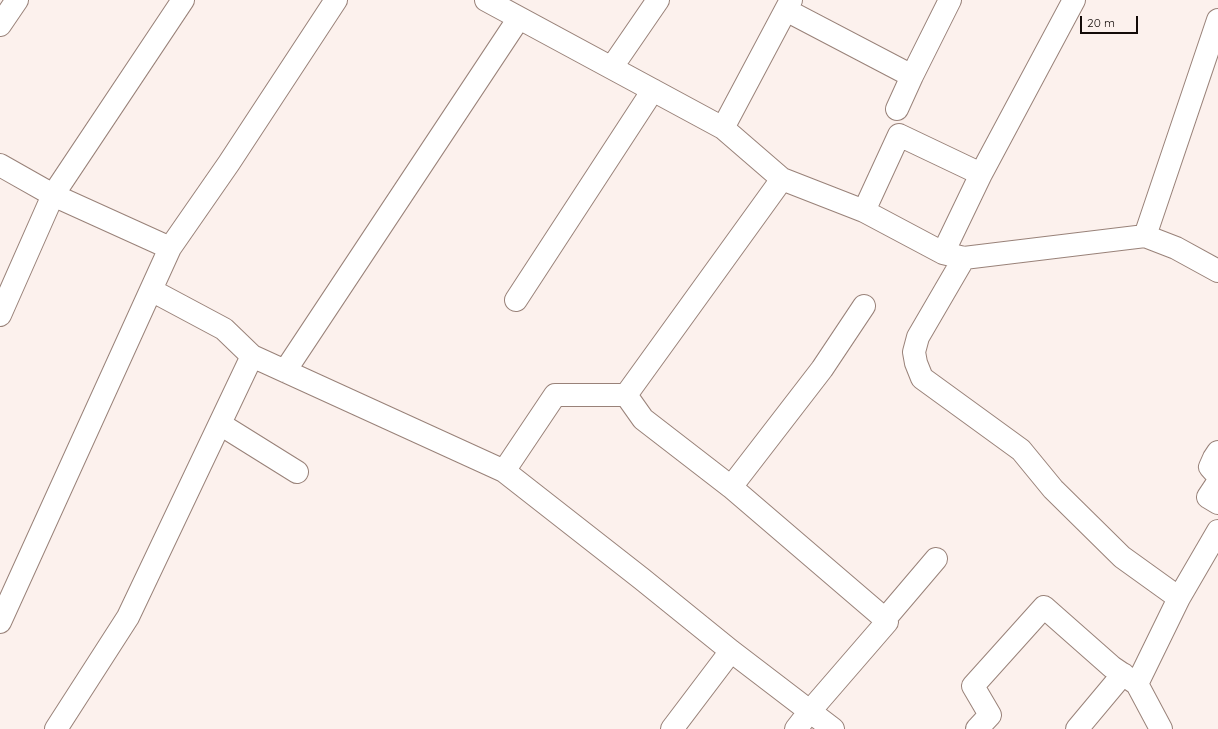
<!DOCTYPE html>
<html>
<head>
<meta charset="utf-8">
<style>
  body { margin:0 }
  #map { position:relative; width:1218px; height:729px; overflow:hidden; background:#fcf1ed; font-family:Quicksand,sans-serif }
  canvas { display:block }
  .scale { position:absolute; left:1080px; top:16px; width:58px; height:18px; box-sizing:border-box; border:2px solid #130b08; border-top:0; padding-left:5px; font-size:12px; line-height:14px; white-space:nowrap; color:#130b08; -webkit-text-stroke:3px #fcf1ed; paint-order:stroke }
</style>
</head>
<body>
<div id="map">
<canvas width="1218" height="729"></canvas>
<div class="scale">20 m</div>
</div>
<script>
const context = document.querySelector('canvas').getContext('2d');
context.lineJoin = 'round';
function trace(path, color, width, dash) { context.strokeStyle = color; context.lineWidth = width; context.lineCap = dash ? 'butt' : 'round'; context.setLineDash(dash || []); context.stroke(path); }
const minor = new Path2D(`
  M486,0L723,128
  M786,10L912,76
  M0,25L17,0
  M612,67L658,0
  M897,109L912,76L950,0
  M0,165L53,195L183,0
  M782,179L864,211L943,253L964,258L1145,236L1176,248L1218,271
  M864,211L899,135L981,174
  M1145,236L1218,20
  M943,253L981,174L1074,0
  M964,258L918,337L914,352L916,363L922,378L1021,450L1053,489L1122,557L1179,598
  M151,290L224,329L252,356
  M516,300L653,90
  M0,315L53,195L170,248
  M285,371L519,18
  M626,395L643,419L731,487L885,619L887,622L810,711L796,729
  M220,424L297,472
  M1218,452L1214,458L1210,467L1218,476
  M504,471L642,579L731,651L833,729
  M1218,482L1208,497L1218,503
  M731,487L822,369L864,306
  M885,619L936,559
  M0,622L170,248L229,163L336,0
  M56,729L128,617L252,356L504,471L555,395H626L782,179L723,128L791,0
  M672,729L731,651
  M977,729L990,715L973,686L1044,607L1112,667L1137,684
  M1077,729L1123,674
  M1161,729L1137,684L1179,598L1218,531`);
trace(minor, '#998279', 24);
trace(minor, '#fff', 22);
</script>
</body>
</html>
